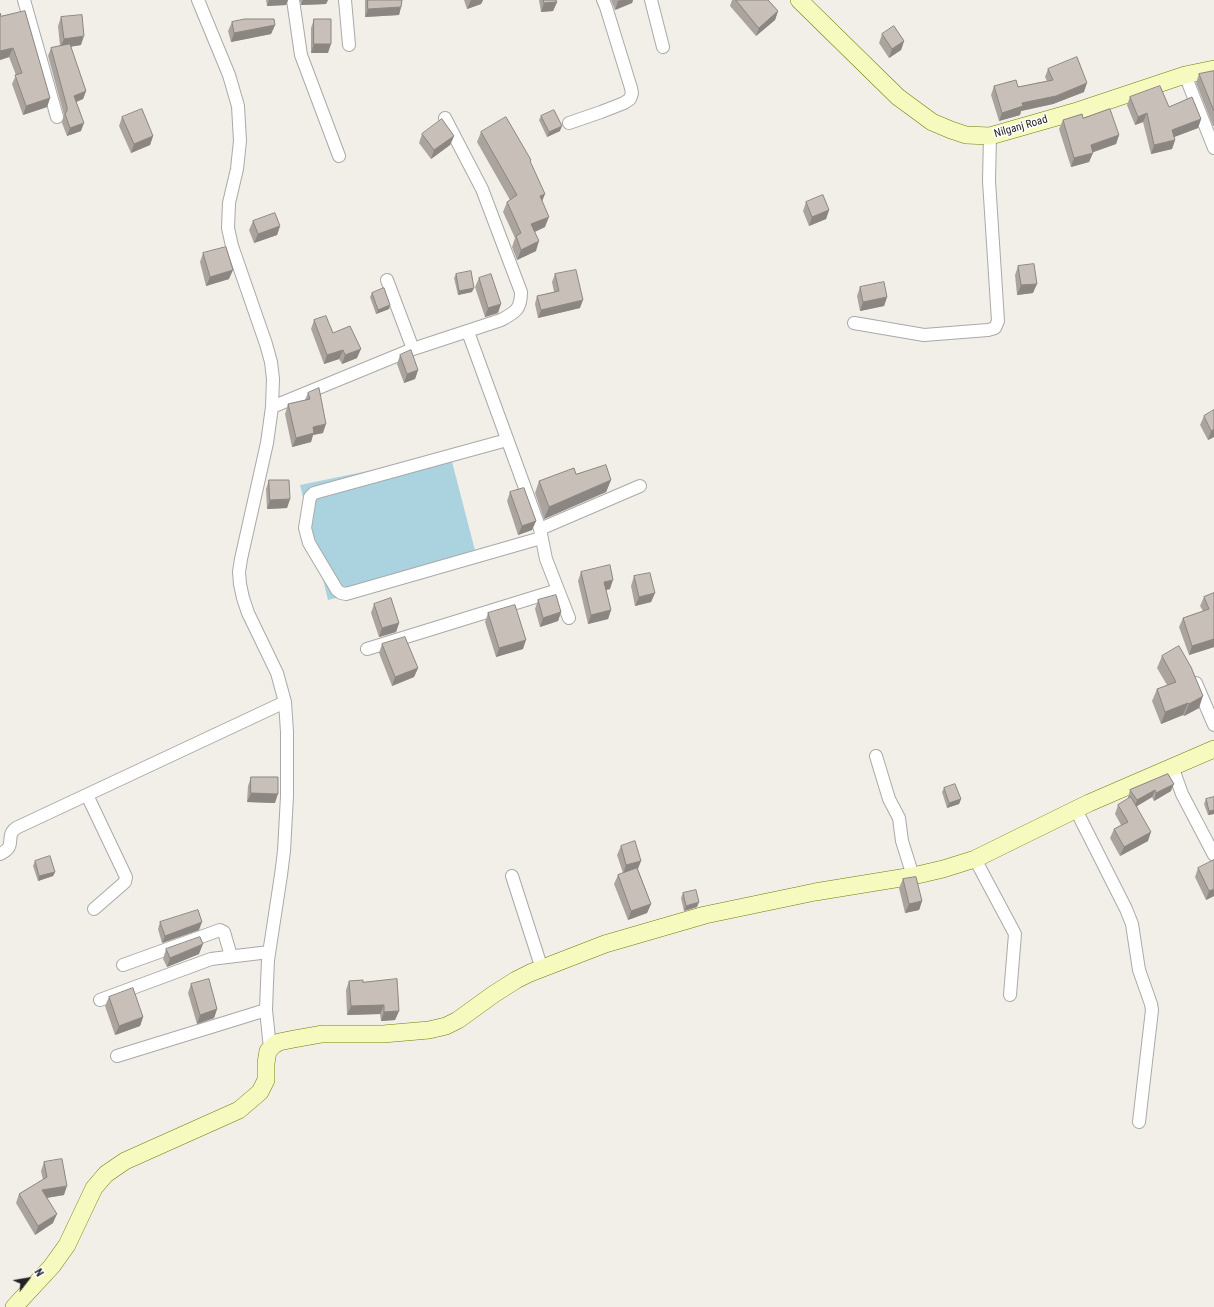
<!DOCTYPE html>
<html>
<head>
<meta charset="utf-8">
<style>
  body { margin:0 }
  #map { position:relative; width:1214px; height:1307px; overflow:hidden; background:#f2efe9; font-family:"Roboto Condensed",sans-serif }
  canvas { display:block }
  .north { position:absolute; left:8px; top:1259px; width:40px; height:40px; -webkit-text-stroke:3px #fff; paint-order:stroke; rotate:59deg; font-size:11px; font-weight:700; line-height:16px; text-align:center; color:#222 }
  .north::after { content:''; display:block; margin:auto; width:14px; height:18px; background:#222; clip-path:polygon(50% 0,100% 100%,50% 72%,0 100%) }
</style>
</head>
<body>
<div id="map">
<canvas width="1214" height="1307"></canvas>
<div class="north">N</div>
</div>
<script>
const context = document.querySelector('canvas').getContext('2d');
context.lineJoin = 'round';
function paint(path, color) { context.fillStyle = color; context.fill(path, 'evenodd'); }
function trace(path, color, width, dash) { context.strokeStyle = color; context.lineWidth = width; context.lineCap = dash ? 'butt' : 'round'; context.setLineDash(dash || []); context.stroke(path); }
function drawText(font, color, halo, rows, align = 'center') {
  context.font = font + ' "Roboto Condensed",sans-serif'; context.lineWidth = 3; context.setLineDash([]); context.textBaseline = 'middle'; context.strokeStyle = halo; context.fillStyle = color; for (const [text, x, y, turn = 0] of rows) {
    context.save(); context.translate(x, y); context.rotate((+turn || 0) * Math.PI / 180); context.textAlign = isNaN(turn) ? turn : align; if (halo) context.strokeText(text, 0, 0); context.fillText(text, 0, 0); context.restore();
  }
}
const water = new Path2D(`
  M450,454L478,562L328,600L300,485Z`);
const street = new Path2D(`
  M24,0L57,117
  M198,0L229,75L238,106L240,141L237,169L229,203L228,228L232,246L266,344L271,362L273,379L272,407L267,443L241,559L239,572L240,584L243,598L248,613L277,673L285,702L287,732V796L284,851L281,875L268,960L267,983L266,1010L270,1048
  M293,0L301,55L339,156
  M345,0L349,45
  M651,0L663,47
  M1185,75L1214,148
  M569,123L601,112L624,103L630,99L632,93L631,88L606,7L603,0
  M387,280L413,349
  M854,323L924,335L988,330L995,328L998,321L989,181L990,136
  M468,332L540,529L546,559L569,618
  M272,407L413,349L501,320C516,312 521,309 521,292L482,189L445,118
  M507,440L314,493L310,497L305,528L309,543L337,590L341,593L346,594L541,538
  M540,529L640,486
  M367,649L558,590
  M1196,683L1214,725
  M876,756L889,799L899,818L902,841L913,876
  M1172,766L1182,794L1214,855
  M87,795L126,877L125,882L94,909
  M1076,810L1126,909L1132,924L1139,970L1151,1004L1152,1010L1139,1122
  M0,854C18,846 4,837 16,828L285,702
  M975,859L1015,934L1010,995
  M512,876L542,969
  M123,965L220,930L224,932L231,956
  M100,1000L211,959L269,952
  M117,1056L266,1010`);
const secondary = new Path2D(`
  M799,0L898,97L932,122L951,130L966,135L990,136L1074,112L1185,75L1214,69
  M14,1307L52,1266L67,1245L94,1188L106,1174L125,1161L239,1110L260,1092L266,1080V1063L268,1051L274,1045L279,1042L294,1039L322,1034H383L429,1030L446,1026L458,1020L494,994L516,980L530,973L605,944L705,915L815,892L913,876L943,869L975,859L1089,803L1214,749`);
const wall = new Path2D(`
  M266,0H288L286,5L267,6Z
  M300,0H328L326,4L301,5Z
  M365,0H402L401,7L399,15L365,17Z
  M464,0H483L481,4L467,9Z
  M539,0H556L557,2L553,11L541,12Z
  M611,0H633L632,3L615,10Z
  M732,0H768L778,11L775,20L756,36L730,6Z
  M0,13L1,16L50,98L47,107L23,115L12,84L16,75L9,57L0,60Z
  M61,17L81,45L70,47L86,91L83,99L76,102L81,131L67,136L62,123L64,115L48,56L51,48L60,46L58,26Z
  M314,19L328,53H311V28Z
  M232,22L275,25L271,34L231,42L228,31Z
  M882,34L904,41L901,50L889,58L879,43Z
  M1048,69L1084,92L1053,104L1021,111L1020,115L999,121L991,95L994,86L1018,87L1047,81L1045,77Z
  M1214,71V126H1213L1196,83L1199,74Z
  M1130,97L1169,107L1201,119L1198,128L1174,137L1175,140L1172,149L1151,154L1143,122L1135,125L1127,105Z
  M541,116L560,131L547,137L539,120Z
  M122,117L153,136L150,145L131,153L119,126Z
  M1083,118L1119,135L1116,144L1093,152L1089,162L1071,167L1059,129L1063,120Z
  M481,132L531,160L530,162L542,201L545,227L535,232L536,251L517,260L512,247L515,238L503,212L507,202L510,200L477,142Z
  M422,134L454,136L450,145L431,159L419,143Z
  M806,202L829,210L826,219L809,226L803,211Z
  M253,221L280,226L277,235L254,243L249,230Z
  M203,253L229,279L206,286L200,262Z
  M1018,266L1033,293L1017,295L1015,275Z
  M456,274L472,292L458,295L454,278Z
  M555,274L580,308L538,318L535,304L537,296L554,292L552,282Z
  M479,278L498,313L485,317L475,287Z
  M860,287L887,297L884,306L860,311L857,296Z
  M372,293L390,305L389,309L376,314L370,297Z
  M314,320L333,333L357,358L342,364L339,359L324,364L311,329Z
  M400,355L418,370L415,379L404,383L397,364Z
  M308,393L323,433L313,435L311,442L292,447L285,414L288,404L305,400Z
  M1204,416L1214,437L1208,440L1200,425Z
  M269,480L290,499L287,508L267,509L266,489Z
  M611,480L606,492L544,519L535,493L539,481Z
  M510,492L536,521L532,530L518,535L507,501Z
  M581,572L610,589L606,590L611,610L608,619L588,624L578,581Z
  M634,576L655,593L651,602L635,606L631,586Z
  M1214,593V647L1189,655L1179,627L1183,618L1203,611L1200,606L1204,597Z
  M538,600L561,612L558,621L540,627L535,609Z
  M374,604L399,623L396,632L379,637L371,613Z
  M488,613L523,649L496,657L485,622Z
  M382,644L418,668L414,677L392,686L379,653Z
  M1162,656L1199,708L1184,716L1183,715L1161,724L1152,701L1157,689L1167,685L1157,668Z
  M1168,774L1171,791L1154,801L1152,797L1137,806L1148,841L1120,856L1110,838L1114,829L1121,825L1115,814L1118,805L1129,799L1128,797L1130,790Z
  M251,777L275,803L247,802L248,786Z
  M944,788L961,799L959,804L947,808L942,792Z
  M1206,799L1214,814L1208,815L1204,804Z
  M621,846L641,861L638,869L651,904L647,913L628,920L614,884L618,875L623,873L617,855Z
  M35,861L55,872L53,876L38,881L33,866Z
  M1198,868L1214,896L1206,900L1195,877Z
  M903,879L922,901L919,910L905,913L899,888Z
  M683,893L697,907L684,911L681,898Z
  M160,922L199,930L162,943L158,929Z
  M166,949L199,954L167,967L163,959Z
  M349,981L363,982L399,1011L395,1020L381,1021L380,1014L347,1015L346,990Z
  M191,984L217,1009L214,1018L197,1024L188,993Z
  M109,997L143,1017L140,1026L115,1035L105,1006Z
  M44,1162L64,1195L47,1198L53,1223L35,1235L16,1203L19,1194L43,1180L41,1171Z`);
const shadedWall = new Path2D(`
  M269,0H288L286,5L267,6Z
  M303,0H328L326,4L301,5Z
  M471,0H483L481,4L467,9Z
  M621,0H633L632,3L615,10L618,1Z
  M557,2L553,11L541,12L544,3Z
  M401,7L399,15L365,17L368,9Z
  M778,11L775,20L756,36L759,28Z
  M275,25L271,34L231,42L234,33Z
  M84,36L81,45L60,48L64,39Z
  M904,41L901,50L889,58L892,49Z
  M314,44H331L328,53H311Z
  M13,48L9,57L0,60V51Z
  M1087,83L1084,92L1053,104L1021,111L1020,115L999,121L1002,113L1022,103Z
  M86,91L83,99L71,104L74,96Z
  M50,98L47,107L23,115L26,106Z
  M1147,113L1143,122L1135,125L1138,117Z
  M1201,119L1198,128L1169,139L1172,130Z
  M84,123L81,131L67,136L70,128Z
  M562,126L560,131L547,137L549,132Z
  M1119,135L1116,144L1088,154L1093,153L1089,162L1071,167L1074,158L1091,145Z
  M153,136L150,145L131,153L134,144Z
  M454,136L450,145L431,159L434,150Z
  M1175,140L1172,149L1151,154L1154,145Z
  M545,194L541,204L540,196Z
  M829,210L826,219L809,226L812,217Z
  M549,217L545,227L527,235L531,224Z
  M280,226L277,235L254,243L258,234Z
  M539,241L536,251L517,260L521,250Z
  M233,270L229,279L206,286L210,277Z
  M1037,284L1033,293L1017,295L1021,285Z
  M474,288L472,292L458,295L459,291Z
  M887,297L884,306L860,311L863,302Z
  M583,300L580,308L538,318L541,310Z
  M501,304L498,313L485,317L488,308Z
  M390,305L389,309L376,314L378,310Z
  M361,349L357,358L342,364L345,355Z
  M343,350L339,359L324,364L327,355Z
  M418,370L415,379L404,383L407,374Z
  M326,424L323,433L313,435L311,442L292,447L296,438L313,427Z
  M1214,429V437L1208,440L1211,431Z
  M611,480L606,492L544,519L549,507Z
  M290,499L287,508L267,509L270,500Z
  M536,521L532,530L518,535L522,526Z
  M613,580L610,589L601,591L604,582Z
  M655,593L651,602L635,606L639,597Z
  M611,610L608,619L588,624L591,615Z
  M561,612L558,621L540,627L543,618Z
  M399,623L396,632L379,637L382,628Z
  M1214,639V647L1189,655L1192,646Z
  M526,640L523,649L496,657L499,648Z
  M418,668L414,677L392,686L395,677Z
  M1203,696L1199,708L1184,716L1189,704Z
  M1188,703L1183,715L1161,724L1165,712Z
  M1174,784L1171,791L1154,801L1156,793Z
  M1155,790L1152,797L1134,808L1137,800Z
  M251,793L278,794L275,803L247,802Z
  M961,799L959,804L947,808L949,803Z
  M1214,810V814L1208,815L1209,811Z
  M1151,832L1148,841L1120,856L1124,847Z
  M641,861L637,870L623,874L626,865Z
  M55,872L53,876L38,881L39,876Z
  M1214,889V896L1206,900L1209,891Z
  M922,901L919,910L905,913L909,904Z
  M699,902L697,907L684,911L686,906Z
  M651,904L647,913L628,920L631,911Z
  M202,922L199,930L162,943L165,936Z
  M203,944L199,954L167,967L170,958Z
  M384,1005L380,1014L347,1015L351,1006Z
  M217,1009L214,1018L197,1024L200,1015Z
  M399,1011L395,1020L381,1021L384,1012Z
  M143,1017L140,1026L115,1035L119,1026Z
  M67,1186L64,1195L39,1199L42,1190Z
  M57,1214L53,1223L35,1235L38,1226Z`);
const building = new Path2D(`
  M368,0H402L401,7L368,9Z
  M544,0H556L557,2L544,3Z
  M736,0H768L778,11L759,28Z
  M25,11L50,98L26,106L15,75L22,73L13,48L0,51V13L1,16Z
  M82,15L84,36L64,39L61,17Z
  M245,19H274L275,25L234,33L232,22Z
  M314,19H331V44H314Z
  M894,26L904,41L892,49L882,34Z
  M70,44L86,91L74,96L84,123L70,128L65,114L67,111V107L51,48Z
  M1077,57L1087,83L1056,96L1022,103L1023,106L1002,113L994,86L1016,80L1018,87L1053,80L1048,69Z
  M1214,71V111L1199,74Z
  M1160,86L1169,107L1192,97L1201,119L1172,130L1175,140L1154,145L1147,113L1138,117L1130,97Z
  M142,109L153,136L134,144L122,117Z
  M1110,109L1119,135L1091,145L1093,153L1074,158L1063,120L1082,114L1083,118Z
  M554,110L562,126L549,132L541,116Z
  M506,117L531,160L530,161L545,194L540,196L549,217L531,224L539,241L521,250L516,236L521,233L507,202L517,195L481,132Z
  M442,119L454,136L434,150L422,134Z
  M823,195L829,210L812,217L806,202Z
  M275,213L280,226L258,234L253,221Z
  M226,247L233,270L210,277L203,253Z
  M1034,264L1037,284L1021,285L1018,266Z
  M576,270L583,300L541,310L537,296L559,291L555,274Z
  M471,271L474,288L459,291L456,274Z
  M491,274L501,304L488,308L479,278Z
  M884,282L887,297L863,302L860,287Z
  M384,288L390,305L378,310L372,293Z
  M326,316L333,333L350,326L361,349L345,355L343,350L327,355L314,320Z
  M411,350L418,370L407,374L400,355Z
  M319,388L326,424L313,427L314,433L296,438L288,404L310,399L308,393Z
  M1214,410V429L1211,431L1204,416Z
  M606,465L611,480L549,507L539,481L574,468L576,474Z
  M269,480H289L290,499L270,500Z
  M524,488L536,521L522,526L510,492Z
  M610,565L613,580L604,582L611,610L591,615L581,572Z
  M650,573L655,593L639,597L634,576Z
  M1214,593V639L1192,646L1183,618L1209,609L1204,597Z
  M556,595L561,612L543,618L538,600Z
  M391,598L399,623L382,628L374,604Z
  M515,605L526,640L499,648L488,613Z
  M405,637L418,668L395,677L382,644Z
  M1179,646L1191,667L1203,696L1189,704L1188,703L1165,712L1157,689L1176,682L1162,656Z
  M1168,774L1174,784L1156,793L1155,790L1137,800L1130,790Z
  M251,777H278V794L251,793Z
  M955,784L961,799L949,803L944,788Z
  M1131,797L1151,832L1124,847L1114,829L1128,822L1118,805Z
  M1214,797V810L1209,811L1206,799Z
  M635,841L641,861L626,865L621,846Z
  M50,856L55,872L39,876L35,861Z
  M1214,860V889L1209,891L1198,868Z
  M637,868L651,904L631,911L618,875Z
  M916,877L922,901L909,904L903,879Z
  M696,890L699,902L686,906L683,893Z
  M198,910L202,922L165,936L160,922Z
  M200,937L203,944L170,958L166,949Z
  M209,979L217,1009L200,1015L191,984Z
  M397,979L399,1011L384,1012V1005L351,1006L349,981L363,980V982Z
  M133,988L143,1017L119,1026L109,997Z
  M62,1159L67,1186L42,1190L57,1214L38,1226L19,1194L47,1177L44,1162Z`);
const streetNames = [
  ["Nilganj Road",1021,127,-16]
];
paint(water, '#aad3df');
trace(street, '#a9a9a9', 14);
trace(secondary, '#707d05', 18);
trace(street, '#fff', 12);
trace(secondary, '#f7fabf', 17);
paint(wall, '#aba49e');
paint(shadedWall, '#8b8681');
paint(building, '#c7bfb8');
trace(building, '#8b8681', 1);
drawText('11px', '#222', '#fff', streetNames);
</script>
</body>
</html>
